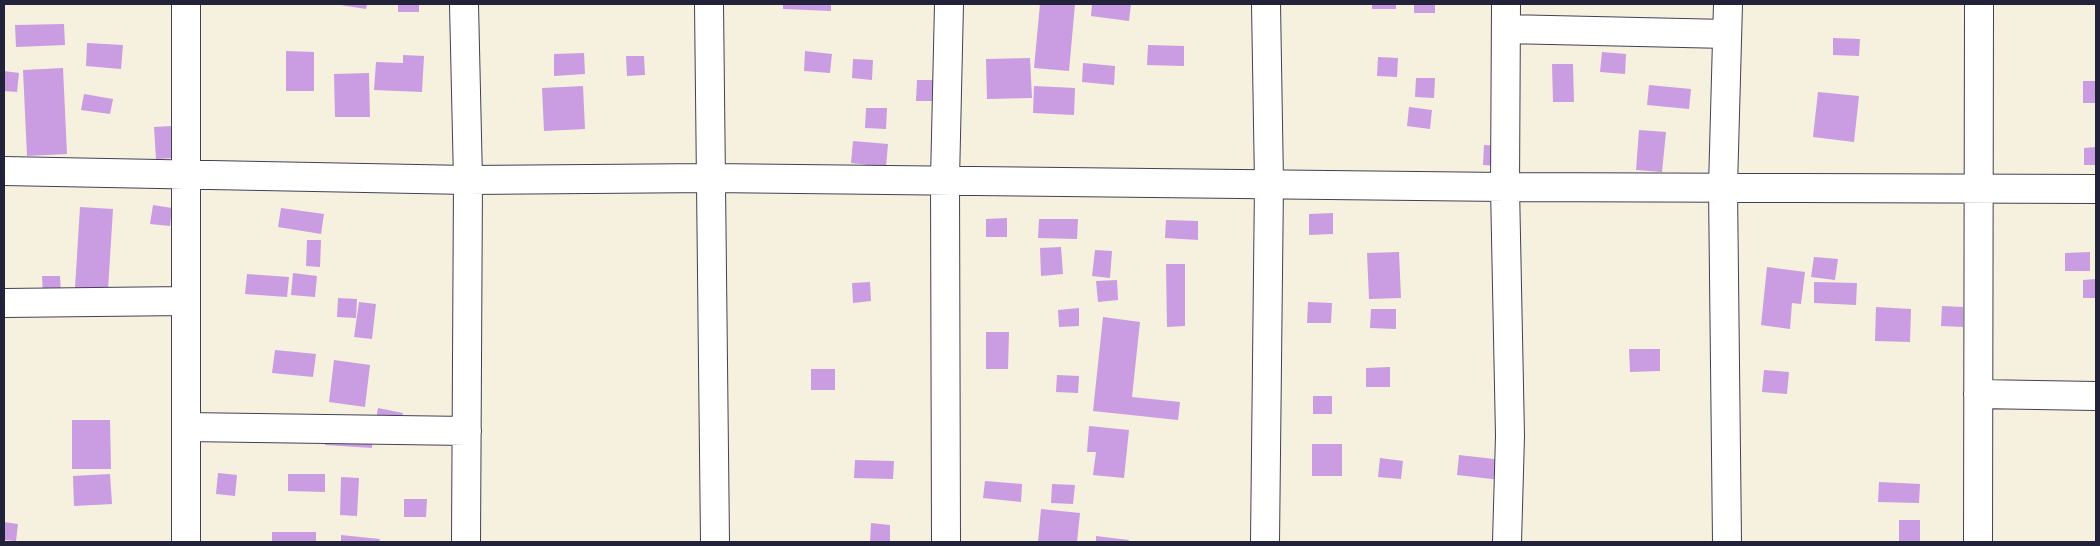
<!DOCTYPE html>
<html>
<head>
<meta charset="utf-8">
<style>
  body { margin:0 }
  #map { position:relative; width:2100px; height:546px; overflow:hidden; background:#f6f0df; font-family:"Indie Flower",sans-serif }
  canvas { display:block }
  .frame { position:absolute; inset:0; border:5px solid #22223b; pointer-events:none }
</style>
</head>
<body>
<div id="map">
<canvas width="2100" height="546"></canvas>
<div class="frame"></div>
</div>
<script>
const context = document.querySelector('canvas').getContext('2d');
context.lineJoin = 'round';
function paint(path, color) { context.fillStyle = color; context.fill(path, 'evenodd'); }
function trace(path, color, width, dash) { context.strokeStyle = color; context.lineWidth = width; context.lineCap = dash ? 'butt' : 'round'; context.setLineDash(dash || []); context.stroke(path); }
const building = new Path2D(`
  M334,4H367L366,9Z
  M398,4H419V12H398Z
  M783,4H831V11L783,9Z
  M1040,4H1075L1069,71L1034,68Z
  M1092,4H1131L1129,21L1091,16Z
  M1372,4H1396V9H1372Z
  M1414,4H1435V13H1414Z
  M64,24L65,45L16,47L15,25Z
  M1833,38L1860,39L1859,56L1833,55Z
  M87,43L123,45L121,69L86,66Z
  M1148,45L1184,46V66L1147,65Z
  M286,51L314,52V91H286Z
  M805,51L832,54L830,73L804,71Z
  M1602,52L1626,54L1625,74L1600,72Z
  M584,53L585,74L554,76V54Z
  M403,55L424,56L422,92L374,90L376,62L403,63Z
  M626,56H644L645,75L627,76Z
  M1378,57L1398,58L1397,77L1377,76Z
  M1030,58L1032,98L987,99L986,59Z
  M853,59L873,60L872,80L852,78Z
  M1083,63L1115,66L1114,85L1082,82Z
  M1552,64H1573L1574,102H1553Z
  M63,68L67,154L27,156L23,70Z
  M4,71L19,73L17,92L4,91Z
  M369,73L370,117H335L334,74Z
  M1416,78H1435L1434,98L1415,97Z
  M917,80H937L936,101H916Z
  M2083,81H2096V103H2083Z
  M1649,85L1691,89L1689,109L1647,105Z
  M583,86L585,129L544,131L542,88Z
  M1034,86L1075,88L1074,115L1033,113Z
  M1818,92L1859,96L1854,142L1813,137Z
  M84,94L113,99L110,114L81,110Z
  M1409,107L1432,110L1430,129L1407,126Z
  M866,108H887L886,129L865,128Z
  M172,126L174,158L156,159L154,127Z
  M1639,130L1666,132L1662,172L1636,170Z
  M853,141L888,144L886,167L851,163Z
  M1484,145L1502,146V166L1483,165Z
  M2096,147V165H2084V148Z
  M153,205L172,208L170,226L150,224Z
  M80,207L113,209L108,290L75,288Z
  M281,208L324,214L321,234L278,227Z
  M1333,213V234L1309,235V214Z
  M1007,218V237H986V219Z
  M1039,219H1078L1077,239L1038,238Z
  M1166,220L1198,221V240L1165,238Z
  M307,240H321L320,267L306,266Z
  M1061,247L1063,274L1041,276L1040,248Z
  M1095,250L1112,251L1110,278L1092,276Z
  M1399,252L1401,298L1369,299L1367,253Z
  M2090,252V271H2065V253Z
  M1814,257L1838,259L1835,280L1811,277Z
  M1166,264H1185V326L1167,327Z
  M1767,267L1805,272L1801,304L1792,303L1790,329L1761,325Z
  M293,273L317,276L315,297L291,295Z
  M247,274L289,277L287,297L245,294Z
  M42,276H60L61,295H43Z
  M2096,279V298H2083V280Z
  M1117,280L1118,300L1098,302L1096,281Z
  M870,282L871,301L853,303L852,283Z
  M1814,282L1857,283L1856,305L1814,303Z
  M338,298L357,299L356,318L337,317Z
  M359,302L376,304L372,339L354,337Z
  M1308,302L1332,303L1331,323H1307Z
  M1942,306L1963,307V327L1941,326Z
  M1876,307L1911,309L1910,342L1875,341Z
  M1079,308V326L1059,327L1058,310Z
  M1371,309H1396V329L1370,328Z
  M1103,317L1140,322L1132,397L1180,402L1178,420L1093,411Z
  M986,332H1009L1008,369H986Z
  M1629,349H1660V371L1630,372Z
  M275,350L316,354L313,377L272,373Z
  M334,360L370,365L365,407L329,402Z
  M1390,367V387H1366V368Z
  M811,369H835V390H811Z
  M1764,370L1789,372L1787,394L1762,392Z
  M1057,375L1079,376L1078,393L1056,392Z
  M1313,396H1332V414H1313Z
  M378,408L403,413L399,430L375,425Z
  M72,420H110L111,469H72Z
  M1089,426L1129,430L1124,478L1093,475L1096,452H1087Z
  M326,428L373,432L372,448L325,445Z
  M1312,444H1342V476H1312Z
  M1459,455L1503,460L1501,480L1457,475Z
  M1380,458L1403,461L1401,479L1378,477Z
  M855,460L894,461L893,479L854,478Z
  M218,473L237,475L235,496L216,494Z
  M110,474L112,504L74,506L73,476Z
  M288,474H325V492L288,491Z
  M341,477L359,478L357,516L340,515Z
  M985,481L1022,484L1021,502L983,498Z
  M1879,482L1920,484L1919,503L1878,502Z
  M1052,484L1075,485L1073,504L1051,503Z
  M404,499H427L426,517H404Z
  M1041,509L1080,513L1077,542H1038Z
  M1899,520H1920V542L1899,541Z
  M4,522L18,524L16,541L4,540Z
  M871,523L890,525V542H870Z
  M272,532H316V542H272Z
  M341,535L380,539L379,542H341Z
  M1096,536L1129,540L1128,542H1096Z`);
const street = new Path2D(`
  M186,4V542
  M464,4L468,180L466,542
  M709,4L715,542
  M1506,4L1505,187L1510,436L1507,542
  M1506,29L1727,34
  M4,171L468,180L710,178L1505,187L2096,189
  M4,303L186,301
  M1978,394L2096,396
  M186,427L467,431
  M946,542L945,180L949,4
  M1265,542L1269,183L1266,4
  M1727,542L1723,187L1728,4
  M1978,542L1979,4`);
paint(building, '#ca9ce2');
trace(street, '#424154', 30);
trace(street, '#fff', 28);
</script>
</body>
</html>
